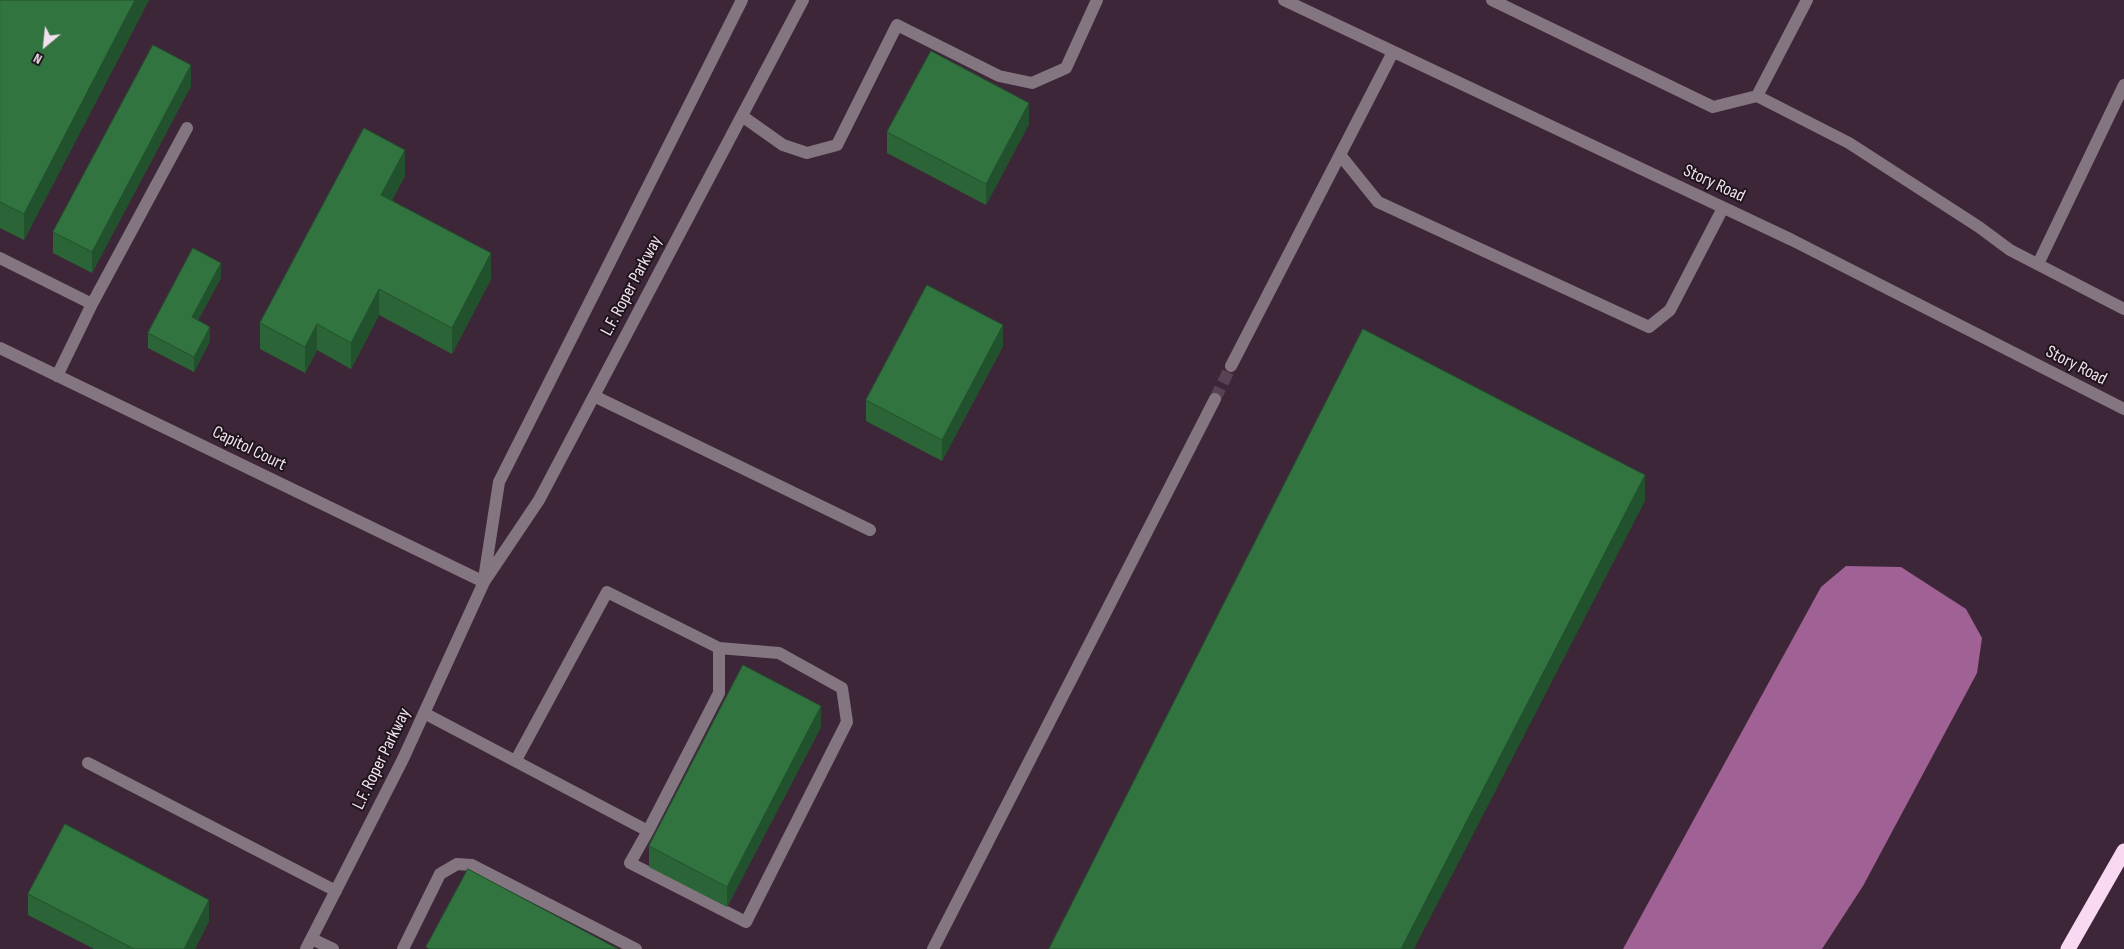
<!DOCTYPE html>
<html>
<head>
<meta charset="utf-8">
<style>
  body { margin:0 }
  #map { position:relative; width:2124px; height:949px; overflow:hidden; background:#3e2639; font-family:"Sofia Sans Condensed",sans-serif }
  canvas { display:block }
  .north { position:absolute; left:20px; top:20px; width:50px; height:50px; -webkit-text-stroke:4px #1e141c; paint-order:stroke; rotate:208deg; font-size:14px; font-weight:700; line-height:20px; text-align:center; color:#f1e1ed }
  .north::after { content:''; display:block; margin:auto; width:18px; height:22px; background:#f1e1ed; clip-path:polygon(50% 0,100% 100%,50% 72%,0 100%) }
</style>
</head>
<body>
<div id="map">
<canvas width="2124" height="949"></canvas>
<div class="north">N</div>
</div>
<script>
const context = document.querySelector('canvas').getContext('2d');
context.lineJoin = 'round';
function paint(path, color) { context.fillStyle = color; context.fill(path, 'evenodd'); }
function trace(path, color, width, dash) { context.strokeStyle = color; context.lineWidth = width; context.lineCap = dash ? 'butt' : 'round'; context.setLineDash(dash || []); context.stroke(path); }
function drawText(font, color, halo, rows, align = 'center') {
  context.font = font + ' "Sofia Sans Condensed",sans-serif'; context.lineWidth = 4; context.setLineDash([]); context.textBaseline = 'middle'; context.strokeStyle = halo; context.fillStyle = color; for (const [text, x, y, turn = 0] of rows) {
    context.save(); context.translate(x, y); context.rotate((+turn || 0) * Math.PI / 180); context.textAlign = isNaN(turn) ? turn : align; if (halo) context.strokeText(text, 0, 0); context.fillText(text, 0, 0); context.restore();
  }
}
const water = new Path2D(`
  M1846,566L1901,567L1966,609L1982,638L1977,673L1863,886L1822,949H1623L1821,587Z`);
const minorTunnel = new Path2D(`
  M1215,399L1231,366`);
const minor = new Path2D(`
  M1284,0L1792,240L2124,409
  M1492,0L1713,107L1757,96L1849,143L1979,227L2010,250L2124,309
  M1757,96L1807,0
  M742,116L783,145L807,153L837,145L897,25L999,76L1032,83L1066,68L1097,0
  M1341,156L1378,202L1649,327L1670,310L1723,208
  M0,258L92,304L57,376
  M2038,264L2124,85
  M92,304L187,128
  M0,348L484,582
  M1231,366L1393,52
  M594,396L870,530
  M484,579L499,482L742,0
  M424,713L648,831L630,863L746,922L847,722L842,688L779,653L719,648L607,592L516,760
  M88,763L336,891
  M648,831L719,693V648
  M312,939L333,949
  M306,949L403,759L484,582L539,500L803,0
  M403,949L440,874L457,864L472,865L636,949
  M933,949L1215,399`);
const highway = new Path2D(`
  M2068,949L2124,851`);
const wall = new Path2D(`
  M0,0H149L24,240L0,228Z
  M191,86L92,273L53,253V232Z
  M1029,124L986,205L887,153V132Z
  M405,176L392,200L491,279L452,354L379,315L351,369L317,350L305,373L260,349V323Z
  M221,278L198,320L210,341L194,372L148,348V333Z
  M1003,346L942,461L866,421V400Z
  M821,727L727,907L649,867V846Z
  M28,894L209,921L195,949H94L28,915Z`);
const shadedWall = new Path2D(`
  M135,0H149L24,240V214Z
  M191,65V86L92,273V252Z
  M1029,103V124L986,205V184Z
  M405,150V176L381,221V195Z
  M491,253V279L452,354V328Z
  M221,263V278L192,332V317Z
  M379,289V315L351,369V343Z
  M317,324V350L305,373V347Z
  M1003,325V346L942,461V440Z
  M210,327V341L194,372V357Z
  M1645,475V501L1414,949H1401Z
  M821,706V727L727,907V887Z
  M209,900V921L195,949H184Z`);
const building = new Path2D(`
  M0,0H135L24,214L0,202Z
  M153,45L191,65L92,252L53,232Z
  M931,51L1029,103L986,184L887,132Z
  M364,128L405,150L381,195L491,253L452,328L379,289L351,343L317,324L305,347L260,323Z
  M193,248L221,263L192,317L210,327L194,357L148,333Z
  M927,285L1003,325L942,440L866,400Z
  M1363,329L1645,475L1401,949H1049Z
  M743,665L821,706L727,887L649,846Z
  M65,824L209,900L184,949H134L28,894Z
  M468,869L618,949H429L426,947Z`);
const streetNames = [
  ["Story Road",1714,184,25],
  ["L.F. Roper Parkway",632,286,-62],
  ["Story Road",2076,366,27],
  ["Capitol Court",249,449,26],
  ["L.F. Roper Parkway",382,759,-64]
];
paint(water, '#a06194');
trace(minorTunnel, '#594254', 12, [12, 6]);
trace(minor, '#837680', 12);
trace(highway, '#f8d9f1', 15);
paint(wall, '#2a6437');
paint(shadedWall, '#22512d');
paint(building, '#317440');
trace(building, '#22512d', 1);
drawText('18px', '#f1e1ed', '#1e141c', streetNames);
</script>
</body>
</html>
